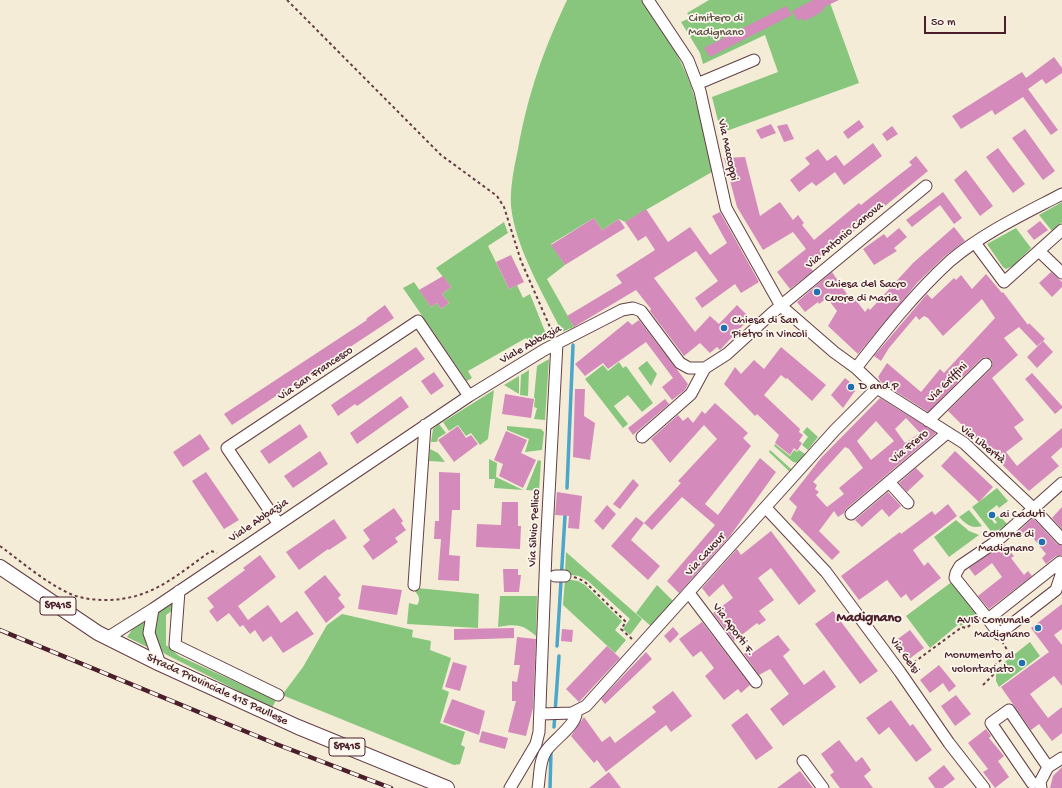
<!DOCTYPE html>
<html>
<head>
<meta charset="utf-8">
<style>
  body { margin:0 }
  #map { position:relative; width:1062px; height:788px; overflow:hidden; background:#f5ecd7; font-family:"Gochi Hand",sans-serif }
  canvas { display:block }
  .scale { position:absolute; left:924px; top:16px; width:82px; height:18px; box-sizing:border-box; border:2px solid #4a1f2b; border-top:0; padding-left:5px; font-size:12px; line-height:14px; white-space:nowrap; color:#4a1f2b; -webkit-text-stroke:3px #fbf7ec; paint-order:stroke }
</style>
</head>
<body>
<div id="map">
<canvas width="1062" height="788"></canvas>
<div class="scale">50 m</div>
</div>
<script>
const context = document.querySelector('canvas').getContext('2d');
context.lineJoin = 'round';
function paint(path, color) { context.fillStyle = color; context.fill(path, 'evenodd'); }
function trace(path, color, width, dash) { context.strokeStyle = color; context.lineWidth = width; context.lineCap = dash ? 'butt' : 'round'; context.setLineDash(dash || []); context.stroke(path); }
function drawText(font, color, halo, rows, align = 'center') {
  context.font = font + ' "Gochi Hand",sans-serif'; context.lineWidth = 3.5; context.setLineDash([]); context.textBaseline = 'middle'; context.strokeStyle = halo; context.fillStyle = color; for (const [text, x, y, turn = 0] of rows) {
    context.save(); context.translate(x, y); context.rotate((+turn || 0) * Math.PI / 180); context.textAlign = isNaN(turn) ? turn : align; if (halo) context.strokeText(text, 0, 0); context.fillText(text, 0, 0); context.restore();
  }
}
const green = new Path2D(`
  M567,0H644C661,27 680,55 691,86C700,113 705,143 712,172L625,222L619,219L602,230L594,218L551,244L565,265L547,279L574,327L562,332C544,295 515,247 511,206C510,187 514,168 518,149C528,94 543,51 567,0Z
  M709,0H829L859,83L721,133L712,97L778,72L765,35L703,64L700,53L681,22L690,18L687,13Z
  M1062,202V222L1052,231L1039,215Z
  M504,222L508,233L488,246L509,289L517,285L523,298L530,294L546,334L530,344L526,338L468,371L472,378L467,381L403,288L414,282L431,307L437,303L441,309L449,303L442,294L451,287L436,268Z
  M1016,228L1031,248L1013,266L1006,269L1003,267L987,244Z
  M549,359L545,420L534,419L537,408L534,407L535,398H534L537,366Z
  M647,361L657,374L651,386L638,368Z
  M619,362L623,368L626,366L653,403L642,412L628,395L614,406L628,424L623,428L585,379L603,365L608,371Z
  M529,370L528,396L520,395L521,375Z
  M519,376V394L504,385Z
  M494,390L488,439L480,445L471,433L466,436L458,425L449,431L443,422Z
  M439,424L446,433L438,438L437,442H431L433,429Z
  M507,426L541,429L544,432L542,450L525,452L529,439L507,430Z
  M807,427L818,437L808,450L802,445L808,437L803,432Z
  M775,444L790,456L794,450L797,452L799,450L805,454L798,463L793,462L774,446Z
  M430,449L438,453L445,462L429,461Z
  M770,450L790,468L792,470L790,472L769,452Z
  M489,459L497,463L496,477L523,490L494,488L495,479H489Z
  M538,460L541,461L539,491L526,490Z
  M997,488L1008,501L999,508L997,505L987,513L995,524L997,522L994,519L999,515L1007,524L993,534L972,507Z
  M969,510L982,526C971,529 966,524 959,517Z
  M956,520L969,531L979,535L949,557L934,537Z
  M566,552L642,619L630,635L623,629L630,619L588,581L579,576L565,574Z
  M565,579L578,581L585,585L622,621L615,630L626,640L615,653L563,605Z
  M953,581L977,614L961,626L959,624L930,648L906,616Z
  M657,585L674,602L652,627L636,613Z
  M417,588L479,594L478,628L407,624L409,603L417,605C421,599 419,596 414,590Z
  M500,596H537L536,636C522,624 516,624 498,627Z
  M172,603L173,610L166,615V645L179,656L276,700L272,708L165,654C156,645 148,627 156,615C159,610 167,606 172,603Z
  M342,614L413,630L412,637L431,641L430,650L451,658L442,689L449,692L440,723L465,732L461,745L465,747L460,764L454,765L282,695L303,667L327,625Z
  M146,621L144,632L147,647L127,637L134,627Z
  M1030,642L1040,656L999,687L996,681V669Z`);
const stream = new Path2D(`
  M567,488L573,345
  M557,646L565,516
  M554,727L559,656
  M550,788L551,751`);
const building = new Path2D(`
  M813,0H839L824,7L825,8L822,10L823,11L811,18L804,21L802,18L798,21L792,11Z
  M786,6L792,15L710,57L704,48Z
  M1054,57L1062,68V73L1046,84L1042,79L1028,89L1058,130L1051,135L1023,97L995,115L992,110L961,129L952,116L1022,72L1026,78Z
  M859,120L864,127L848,139L843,132Z
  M771,124L776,133L761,139L756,130Z
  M787,124L794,139L784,142L777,126Z
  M892,126L898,134L887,141L882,134Z
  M1025,129L1055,171L1043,180L1012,138Z
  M873,143L882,156L844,185L835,172L816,186L812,182L799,192L790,180L810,164L805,158L818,149L827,161L836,155L844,166Z
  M998,148L1025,184L1013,193L986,157Z
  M916,156L928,171L810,267L813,271L790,289L777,272L806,249L793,232L763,250L737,207L724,158L745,157L760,216L780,202L793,220L798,215L804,223L802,225L814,240L859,203L861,205L899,175L912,165L909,162Z
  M966,170L993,206L980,216L954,180Z
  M943,192L962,218L954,224L940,205L912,227L906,220Z
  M646,209L668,242L690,227L710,255L727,243L712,216L720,212L759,282L741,293L735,284L702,308L695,298L718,281L696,251L654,278L695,332L710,316L719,324L737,305L750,318L720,350L717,347L710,353L700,343L684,356L650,311L651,309L636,290L574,327L567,316L622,283L616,275L655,250L646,236L638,241L625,222Z
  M594,218L602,230L619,219L625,228L565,265L551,245Z
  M1040,221L1048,230L1034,240L1027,231Z
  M954,227L965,241L945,256L918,282L858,354L828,326L837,311L827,298L819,304L818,302L805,312L797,302L832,272L849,297L852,295L865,312L868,308L870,310L913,263Z
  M899,228L907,237L894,248L897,251L874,265L863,249L884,234L887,238Z
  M511,255L524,282L509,289L496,262Z
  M1051,272L1062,282V287L1052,297L1039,283Z
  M986,274L1002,293L1003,292L1028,325L1029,323L1045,339L1037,346L1019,327L1004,338L1018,355L992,378L1024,420L1014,427L1023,439L1006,452L1017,466L1062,428V447L1051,457L1059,466L1029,491L948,411L991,369L993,363L991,359L985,357L981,359L928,412L881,382L878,377L887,363L921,392L940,369L944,373L995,318L982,299L943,336L928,318L924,316L919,320L916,316L889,348L881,361L874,356L927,294L932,299L954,278L956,280L961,275L972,289Z
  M443,276L451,287L442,294L449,303L441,309L437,303L431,307L419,290Z
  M385,305L394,318L232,425L224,414L367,320L366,319Z
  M639,320L688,384L685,390L672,400L662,387L673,378L646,342L608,369L603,363L585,376L575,364L628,321L632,325Z
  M1043,341L1053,352L1037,368L1027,357Z
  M416,347L425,359L357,406L355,404L338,416L331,405Z
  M781,347L826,385L812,401L787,378L786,379L781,375L764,395L800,429L799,432L803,435L799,441L802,443L797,451L794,448L790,455L775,443L779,435L757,414L755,416L724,384L735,367L741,374L754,360L764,369Z
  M434,372L444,386L431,395L421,381Z
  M1032,373L1062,406V408L1055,414L1025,379Z
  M845,378L850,382L855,391L843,408L831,395Z
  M575,389H585L584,416L595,423L590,460L573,457Z
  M505,394L534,399L531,418L502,414Z
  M401,396L409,407L357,444L350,433Z
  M880,398L936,433L846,509L844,513L838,517L834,511L819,531L840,552L832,560L791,519L797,507L789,499L821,458ZM906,418L920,433L905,443L895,429ZM876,421L894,441L871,460L857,441ZM845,447L849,449L863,468L839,488L844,494L827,507L816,495L819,492L815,489L817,485L813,482Z
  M665,399L669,404L633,435L628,428Z
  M715,403L748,433L743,438L751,446L705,504L718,515L760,458L776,472L730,536L679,593L667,581L715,525L682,497L652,530L644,523L681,483L678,481L717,439L704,425L670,463L651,439L678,415L683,421L688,417L693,423L702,411L705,414Z
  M300,424L308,437L269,464L260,451Z
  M458,426L466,438L471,435L478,444L454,462L438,440Z
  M506,431L527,440L521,453L536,460L523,488L499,476L503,464L494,460Z
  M200,434L210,449L183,467L173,452Z
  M320,451L328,464L293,488L284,476Z
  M955,451L993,487L979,502L941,466Z
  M916,468L924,476L907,492L899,483Z
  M206,472L239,520L224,529L192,481Z
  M439,472L460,473V510H452L449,555L460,556L459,581L438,580L441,539H434L435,521H439Z
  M633,479L639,485L620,509L613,504Z
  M557,492L582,496L579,529L568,528L569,516L555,515Z
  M888,492L901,506L889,517L882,509L862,527L855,520Z
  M502,502H518V526H521L520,549L476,547L477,524L501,525Z
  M948,504L957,516L913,550L924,566L928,562L941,578L911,601L906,594L901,598L887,580L859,600L841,576L900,532L901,534L932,511L935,515Z
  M607,505L616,514L603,530L594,521Z
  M1062,507V529L1052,518Z
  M394,508L403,521L401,523L406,530L395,538L398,542L373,560L363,546L370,540L363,530Z
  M636,517L644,523L631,540L660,566L648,580L611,546Z
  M1033,518L1057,544L1062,546V555L1056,556L1046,564L1042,558L1046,554L1030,534L1025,538L1019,531Z
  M334,519L347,538L329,550L328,549L299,570L286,552Z
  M771,531L816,591L799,605L771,568L758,578L774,600L759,611L766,620L759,625L757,623L734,641L713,613L733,598L723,584L709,597L702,588L737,549L741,555Z
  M1004,544L1014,556L1011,558L1024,575L1028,571L1032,576L989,609L978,596L1002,577L992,563L975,576L969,568Z
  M260,555L276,577L238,606L248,620L268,605L281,623L297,611L314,634L283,653L271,636L263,642L255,630L250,634L243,625L240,627L229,613L217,622L209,611L214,607L207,598L245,570L243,568Z
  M503,569H518V575H521L519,592H504Z
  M325,575L341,595L338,598L345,607L326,623L304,592Z
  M362,585L402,590L397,615L358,609Z
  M1062,604V629L1054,635L1062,645V686L1054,676L1030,694L1048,718L1062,707V733L1052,741L1039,724L1031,730L1001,687L1049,652L1031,628Z
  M833,611L878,671L860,684L815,624Z
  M702,622L750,685L741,693L738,689L724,700L705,676L714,668L701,651L693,657L679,639Z
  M673,627L679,634L670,643L664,636Z
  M514,628V638L454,640V629Z
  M562,629L573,630L572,642L561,641Z
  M910,630L924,648L909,659L895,641Z
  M778,635L790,650L783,656L804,685L824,670L836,687L783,726L770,709L789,694L770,669L759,675L744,654L748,650L751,654Z
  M517,637L536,639L533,708L526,736L508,732L516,701H512V681L517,682L520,665H514Z
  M607,646L620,658L579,702L566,689Z
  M646,652L652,659L605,704L601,699Z
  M453,662L467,666L460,691L445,687Z
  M939,665L956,686L949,692L943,683L930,693L920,680Z
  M673,691L692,716L671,732L666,725L606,772L597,760L594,763L571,736L584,717L602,742L610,736L615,743L656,712L652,707Z
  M956,695L971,714L955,726L941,706Z
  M452,699L485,711L479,735L443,722Z
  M891,700L910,726L913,724L932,750L916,762L889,727L879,735L866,718Z
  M747,713L773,748L756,760L731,725Z
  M986,729L991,736L989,738L1004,756L998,761L1009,777L995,788L983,772L988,769L968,743Z
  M482,731L508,738L505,749L479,742Z
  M839,740L856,762L862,757L871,770L864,776L873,788H840L830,775L834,772L821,754Z
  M944,765L955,779L943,788H935L928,778Z
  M1062,767V788H1050L1053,776Z
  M800,771L813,788H777Z
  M609,772L621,788H589Z`);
const path = new Path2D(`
  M287,0L441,155L497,196L504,207L521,261L553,334
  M0,546C23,563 47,584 73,595C84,599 95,600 106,600C151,600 177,575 211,551L217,553
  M574,577L584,581L626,622L621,629L632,639
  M909,666L962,627L966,628L976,621
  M983,685L994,674V666L1009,653L1003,643`);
const minor = new Path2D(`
  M648,0L688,60L700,91L726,208L781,306L834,352L856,368L877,388L964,443L1033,508L1062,539
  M697,84L754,60
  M975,243L1004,282L1062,230
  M1039,251L1062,273
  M856,368C885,331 915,293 950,261C983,233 1024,214 1062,194
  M928,421L986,364
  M642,437L691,394L705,368
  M889,482L908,503
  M766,508L826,572L900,672L949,743L984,788
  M851,514L947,433
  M278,523L227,448L418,321L469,396
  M1060,562L1061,575L1056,590L999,634L988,619Z
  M555,576H565
  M414,585L425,425
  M179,591L175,645L278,695
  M689,593L756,682
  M153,609L149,633L160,664
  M988,619L955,578L956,573L960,566L997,541L1062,483
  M107,638L153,609L469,396L544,350L622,310L633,308L641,311L680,363L689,368H705L727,354L772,313L926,186
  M541,714L572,713L586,706L835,430L877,388
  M803,761L823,788
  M1032,783L991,723L1009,710L1048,767
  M510,788L536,744L539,732L546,551L557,343
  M538,788C540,776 539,761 546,751C552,741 578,724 576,712
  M1041,788L1040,782L1048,767L1062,758`);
const major = new Path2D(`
  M0,567L98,633L160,664L298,727L447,788`);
const rail = new Path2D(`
  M0,630L276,744L391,788`);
const markers = [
  [817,292,4,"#1f6fb2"],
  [724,328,4,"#1f6fb2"],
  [851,387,4,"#1f6fb2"],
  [992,515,4,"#1f6fb2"],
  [1042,542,4,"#1f6fb2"],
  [1038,628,4,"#1f6fb2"],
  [1022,663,4,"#1f6fb2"]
];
const shields = [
  [58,606,36],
  [347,747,36]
];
const shieldNames = [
  ["SP415",58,606],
  ["SP415",347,747]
];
const parkNames = [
  ["Cimitero di",716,19],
  ["Madignano",716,33]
];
const streetNames = [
  ["Via Maccoppi",727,150,78],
  ["Via Antonio Canova",845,236,-40],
  ["Viale Abbazia",531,345,-29],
  ["Via San Francesco",316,374,-34],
  ["Via Griffini",948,383,-45],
  ["Via Libertà",982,445,39],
  ["Via Frero",910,447,-40],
  ["Viale Abbazia",259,521,-34],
  ["Via Silvio Pellico",535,528,-87],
  ["Via Cavour",706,555,-48],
  ["Via Aporti F.",733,630,53],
  ["Via Gelsi",904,656,54],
  ["Strada Provinciale 415 Paullese",217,690,25]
];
const poiNames = [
  ["Chiesa del Sacro",825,285],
  ["Cuore di Maria",825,299],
  ["Chiesa di San",732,321],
  ["Pietro in Vincoli",732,335],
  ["D and P",859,387],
  ["ai Caduti",1000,515],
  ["Comune di",1034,535,"right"],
  ["Madignano",1034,549,"right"],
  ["AVIS Comunale",1030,621,"right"],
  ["Madignano",1030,635,"right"],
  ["Monumento al",1014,656,"right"],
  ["volontariato",1014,670,"right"]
];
const quarterNames = [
  ["Madignano",869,619]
];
paint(green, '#88c67d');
trace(stream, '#4ca6ca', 3.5);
paint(building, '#d48bbb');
trace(minor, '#643e45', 13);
trace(major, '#643e45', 16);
trace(path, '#643e45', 2, [3, 3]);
trace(minor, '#fff', 11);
trace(major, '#fff', 14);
trace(rail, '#4a1f2b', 4.5);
trace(rail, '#fbf7ec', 3, [9]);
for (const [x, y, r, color] of markers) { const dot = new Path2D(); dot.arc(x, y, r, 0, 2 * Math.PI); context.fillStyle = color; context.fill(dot); trace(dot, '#fbf7ec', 1.5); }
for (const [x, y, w] of shields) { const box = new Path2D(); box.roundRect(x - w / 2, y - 9, w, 18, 3); context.fillStyle = '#fbf7ec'; context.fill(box); trace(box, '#4a1f2b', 1); }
drawText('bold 11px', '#4a1f2b', null, shieldNames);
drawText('12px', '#5d5144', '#fbf7ec', parkNames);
drawText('12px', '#4a1f2b', '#fbf7ec', streetNames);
drawText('12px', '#4a1f2b', '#fbf7ec', poiNames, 'left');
drawText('bold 14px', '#4a1f2b', '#fbf7ec', quarterNames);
</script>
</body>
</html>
